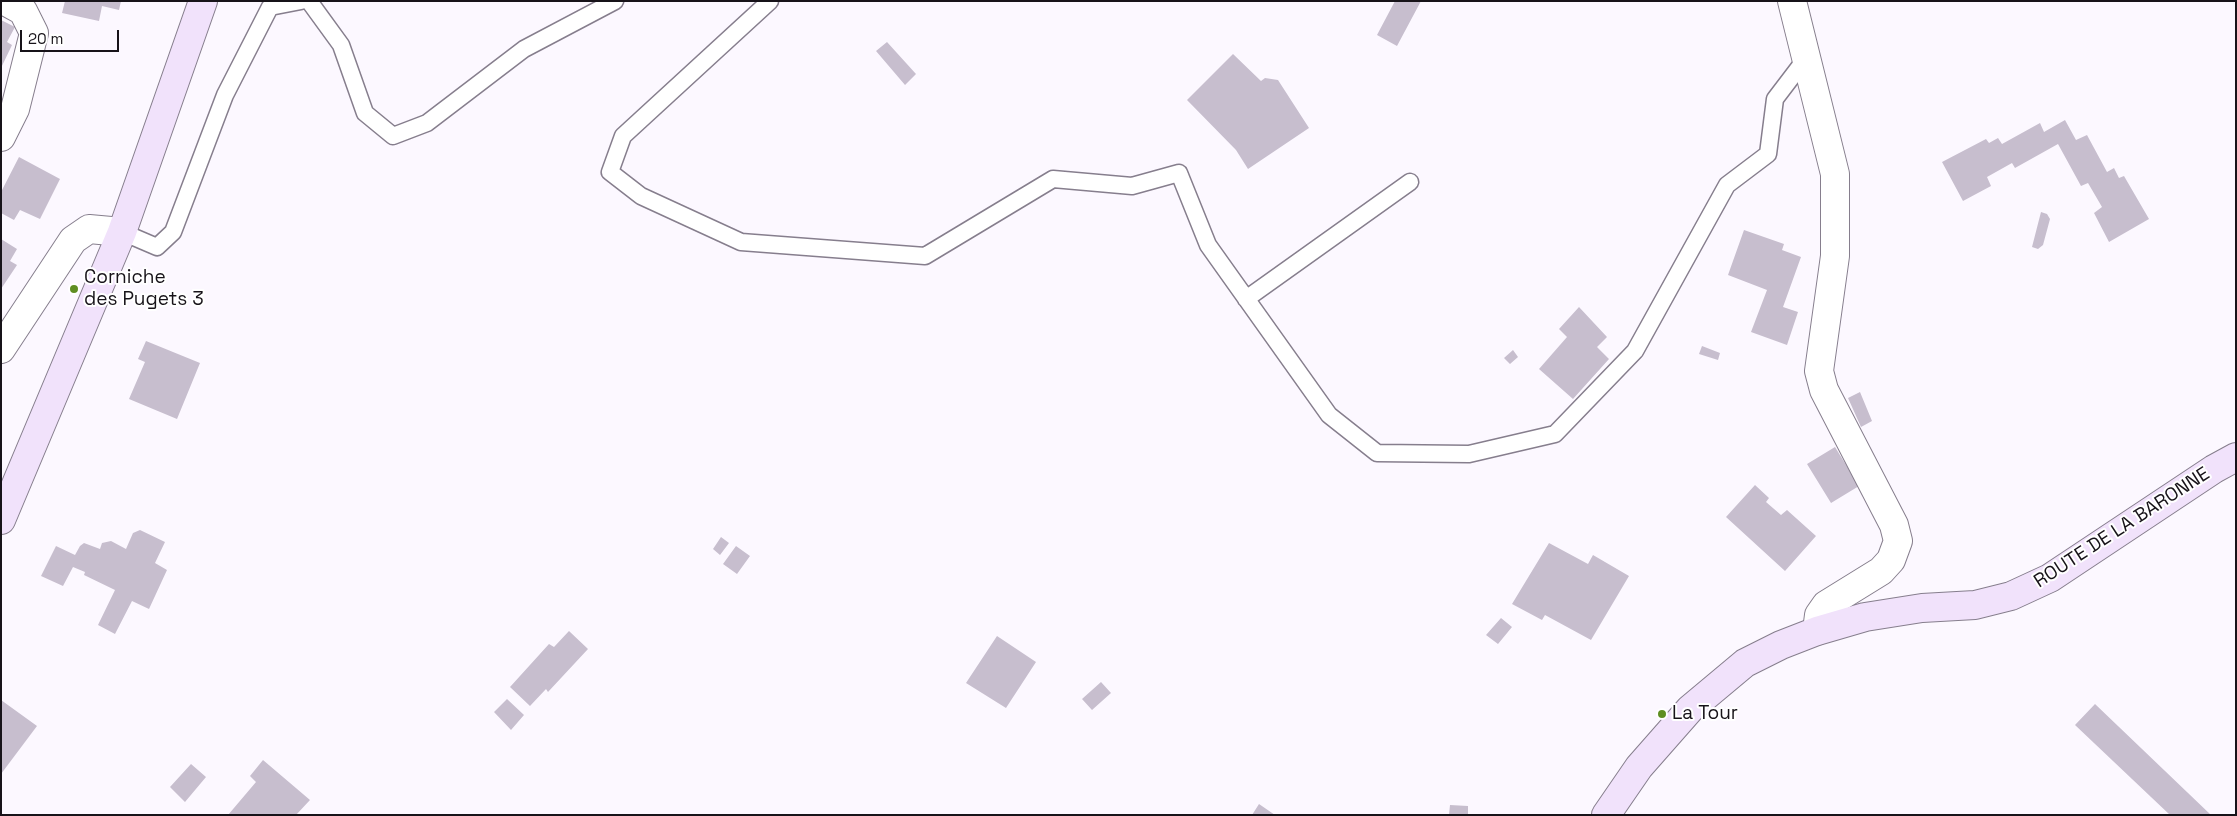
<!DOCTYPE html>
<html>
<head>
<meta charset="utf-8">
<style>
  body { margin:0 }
  #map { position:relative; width:2237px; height:816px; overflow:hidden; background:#fcf8ff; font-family:"Space Grotesk",sans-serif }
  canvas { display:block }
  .frame { position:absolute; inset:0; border:2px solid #171319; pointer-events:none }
  .scale { position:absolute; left:20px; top:30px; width:99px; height:22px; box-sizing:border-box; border:2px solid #171319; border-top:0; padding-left:6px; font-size:15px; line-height:18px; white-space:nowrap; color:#171319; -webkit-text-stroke:4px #fff; paint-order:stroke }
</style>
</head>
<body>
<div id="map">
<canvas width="2237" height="816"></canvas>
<div class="frame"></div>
<div class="scale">20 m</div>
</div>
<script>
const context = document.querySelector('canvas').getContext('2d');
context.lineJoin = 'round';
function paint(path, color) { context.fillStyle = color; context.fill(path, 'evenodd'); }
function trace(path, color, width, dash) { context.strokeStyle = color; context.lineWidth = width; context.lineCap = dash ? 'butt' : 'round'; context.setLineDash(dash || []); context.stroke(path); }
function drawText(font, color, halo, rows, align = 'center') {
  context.font = font + ' "Space Grotesk",sans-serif'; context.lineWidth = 4; context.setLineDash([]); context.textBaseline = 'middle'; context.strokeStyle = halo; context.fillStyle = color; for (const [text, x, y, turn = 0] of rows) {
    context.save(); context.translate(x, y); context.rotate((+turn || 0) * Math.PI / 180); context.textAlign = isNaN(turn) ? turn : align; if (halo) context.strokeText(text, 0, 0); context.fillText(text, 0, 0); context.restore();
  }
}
const building = new Path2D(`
  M65,1H121L119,10L102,6L99,21L62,13Z
  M1395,1H1421L1397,46L1377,35Z
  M1,20L15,27L7,42L12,45L1,68Z
  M887,42L916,74L905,85L876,51Z
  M1233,54L1261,81L1265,78L1278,80L1309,128L1248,169L1236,150L1187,100Z
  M2065,120L2076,140L2087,135L2107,172L2114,168L2119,178L2124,176L2149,219L2109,242L2094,213L2102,207L2088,183L2081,186L2058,144L2015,168L2012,163L1987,177L1991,186L1963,201L1942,162L1986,139L1989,143L1998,138L2002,144L2040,123L2044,132Z
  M19,157L60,179L40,219L20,210L14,220L1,213V192Z
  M2041,212L2047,214L2050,219L2043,245L2038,249L2032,247Z
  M1744,230L1784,244L1782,250L1801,257L1783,307L1798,312L1787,345L1751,332L1767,290L1728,275Z
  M1,239L17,249L10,261L17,265L1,289Z
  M1579,307L1607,337L1597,347L1609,359L1573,399L1539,369L1567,337L1559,329Z
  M146,341L200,363L177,419L129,399L145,362L138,359Z
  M1702,346L1720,353L1718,360L1699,354Z
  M1513,350L1518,357L1510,364L1504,358Z
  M1860,392L1872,421L1861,427L1848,398Z
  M1835,447L1859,486L1831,503L1807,464Z
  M1755,485L1769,498L1766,502L1781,515L1787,510L1816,536L1785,571L1726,517Z
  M140,530L165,542L155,563L167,570L149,609L132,601L115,634L98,625L115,590L84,575L85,572L73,567L63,586L41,576L56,546L75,555L80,546L84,543L100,549L102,543L111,541L126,549L133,533Z
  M721,537L729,543L720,555L713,549Z
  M1549,543L1588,564L1593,555L1629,576L1591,640L1545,615L1542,620L1512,604Z
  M736,546L750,556L737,574L723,564Z
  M1501,618L1512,627L1498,644L1486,635Z
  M569,631L588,649L548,692L546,689L530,706L510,687L549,644L554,647Z
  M997,636L1036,662L1006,708L966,683Z
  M1101,682L1111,693L1092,710L1082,699Z
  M507,699L524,715L511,730L494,712Z
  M1,700L37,726L1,774Z
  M2095,704L2211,815H2170L2075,725Z
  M263,760L310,800L296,815H228L256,782L250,776Z
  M191,764L206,777L185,802L170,787Z
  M1259,804L1275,815H1252Z
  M1450,805L1468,806V815H1449Z`);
const lane = new Path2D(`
  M309,1L341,45L365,113L393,136L427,123L524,49L615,1
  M770,1L623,136L610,172L641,196L741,242L925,256L1053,179L1132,186L1179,173L1208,245L1329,415L1377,453L1469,454L1555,434L1635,351L1727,185L1768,154L1775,99L1807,57
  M122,232L157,247L173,232L225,95L270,7L301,1
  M1246,299L1410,182`);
const street = new Path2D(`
  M1792,1L1835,174V256L1819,371L1824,390L1894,525L1898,541L1891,560L1881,571L1826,605L1819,615L1817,631
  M1,137L15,109L34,33L23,11L5,1
  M1,349L73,240L89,229L122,232`);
const secondary = new Path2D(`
  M1,520L122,232L203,1
  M1606,815L1639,767L1690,709L1745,663L1781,645L1817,631L1865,617L1922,608L1975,605L2011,596L2050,578L2214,469L2236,457`);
const markers = [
  [74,289,5,"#5f8e22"],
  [1662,714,5,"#5f8e22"]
];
const poiNames = [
  ["Corniche",84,278],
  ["des Pugets 3",84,300],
  ["La Tour",1672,714]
];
const streetNames = [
  ["ROUTE DE LA BARONNE",2122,528,-33]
];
paint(building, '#c7bece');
trace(lane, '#867e8d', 19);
trace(street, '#867e8d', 30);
trace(secondary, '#867e8d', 30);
trace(lane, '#fff', 16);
trace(street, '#fff', 28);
trace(secondary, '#f1e2fb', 28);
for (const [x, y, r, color] of markers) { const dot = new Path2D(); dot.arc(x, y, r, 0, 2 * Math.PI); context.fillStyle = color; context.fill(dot); trace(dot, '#fff', 2); }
drawText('19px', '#171319', '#fff', poiNames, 'left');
drawText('19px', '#171319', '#fff', streetNames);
</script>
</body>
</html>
